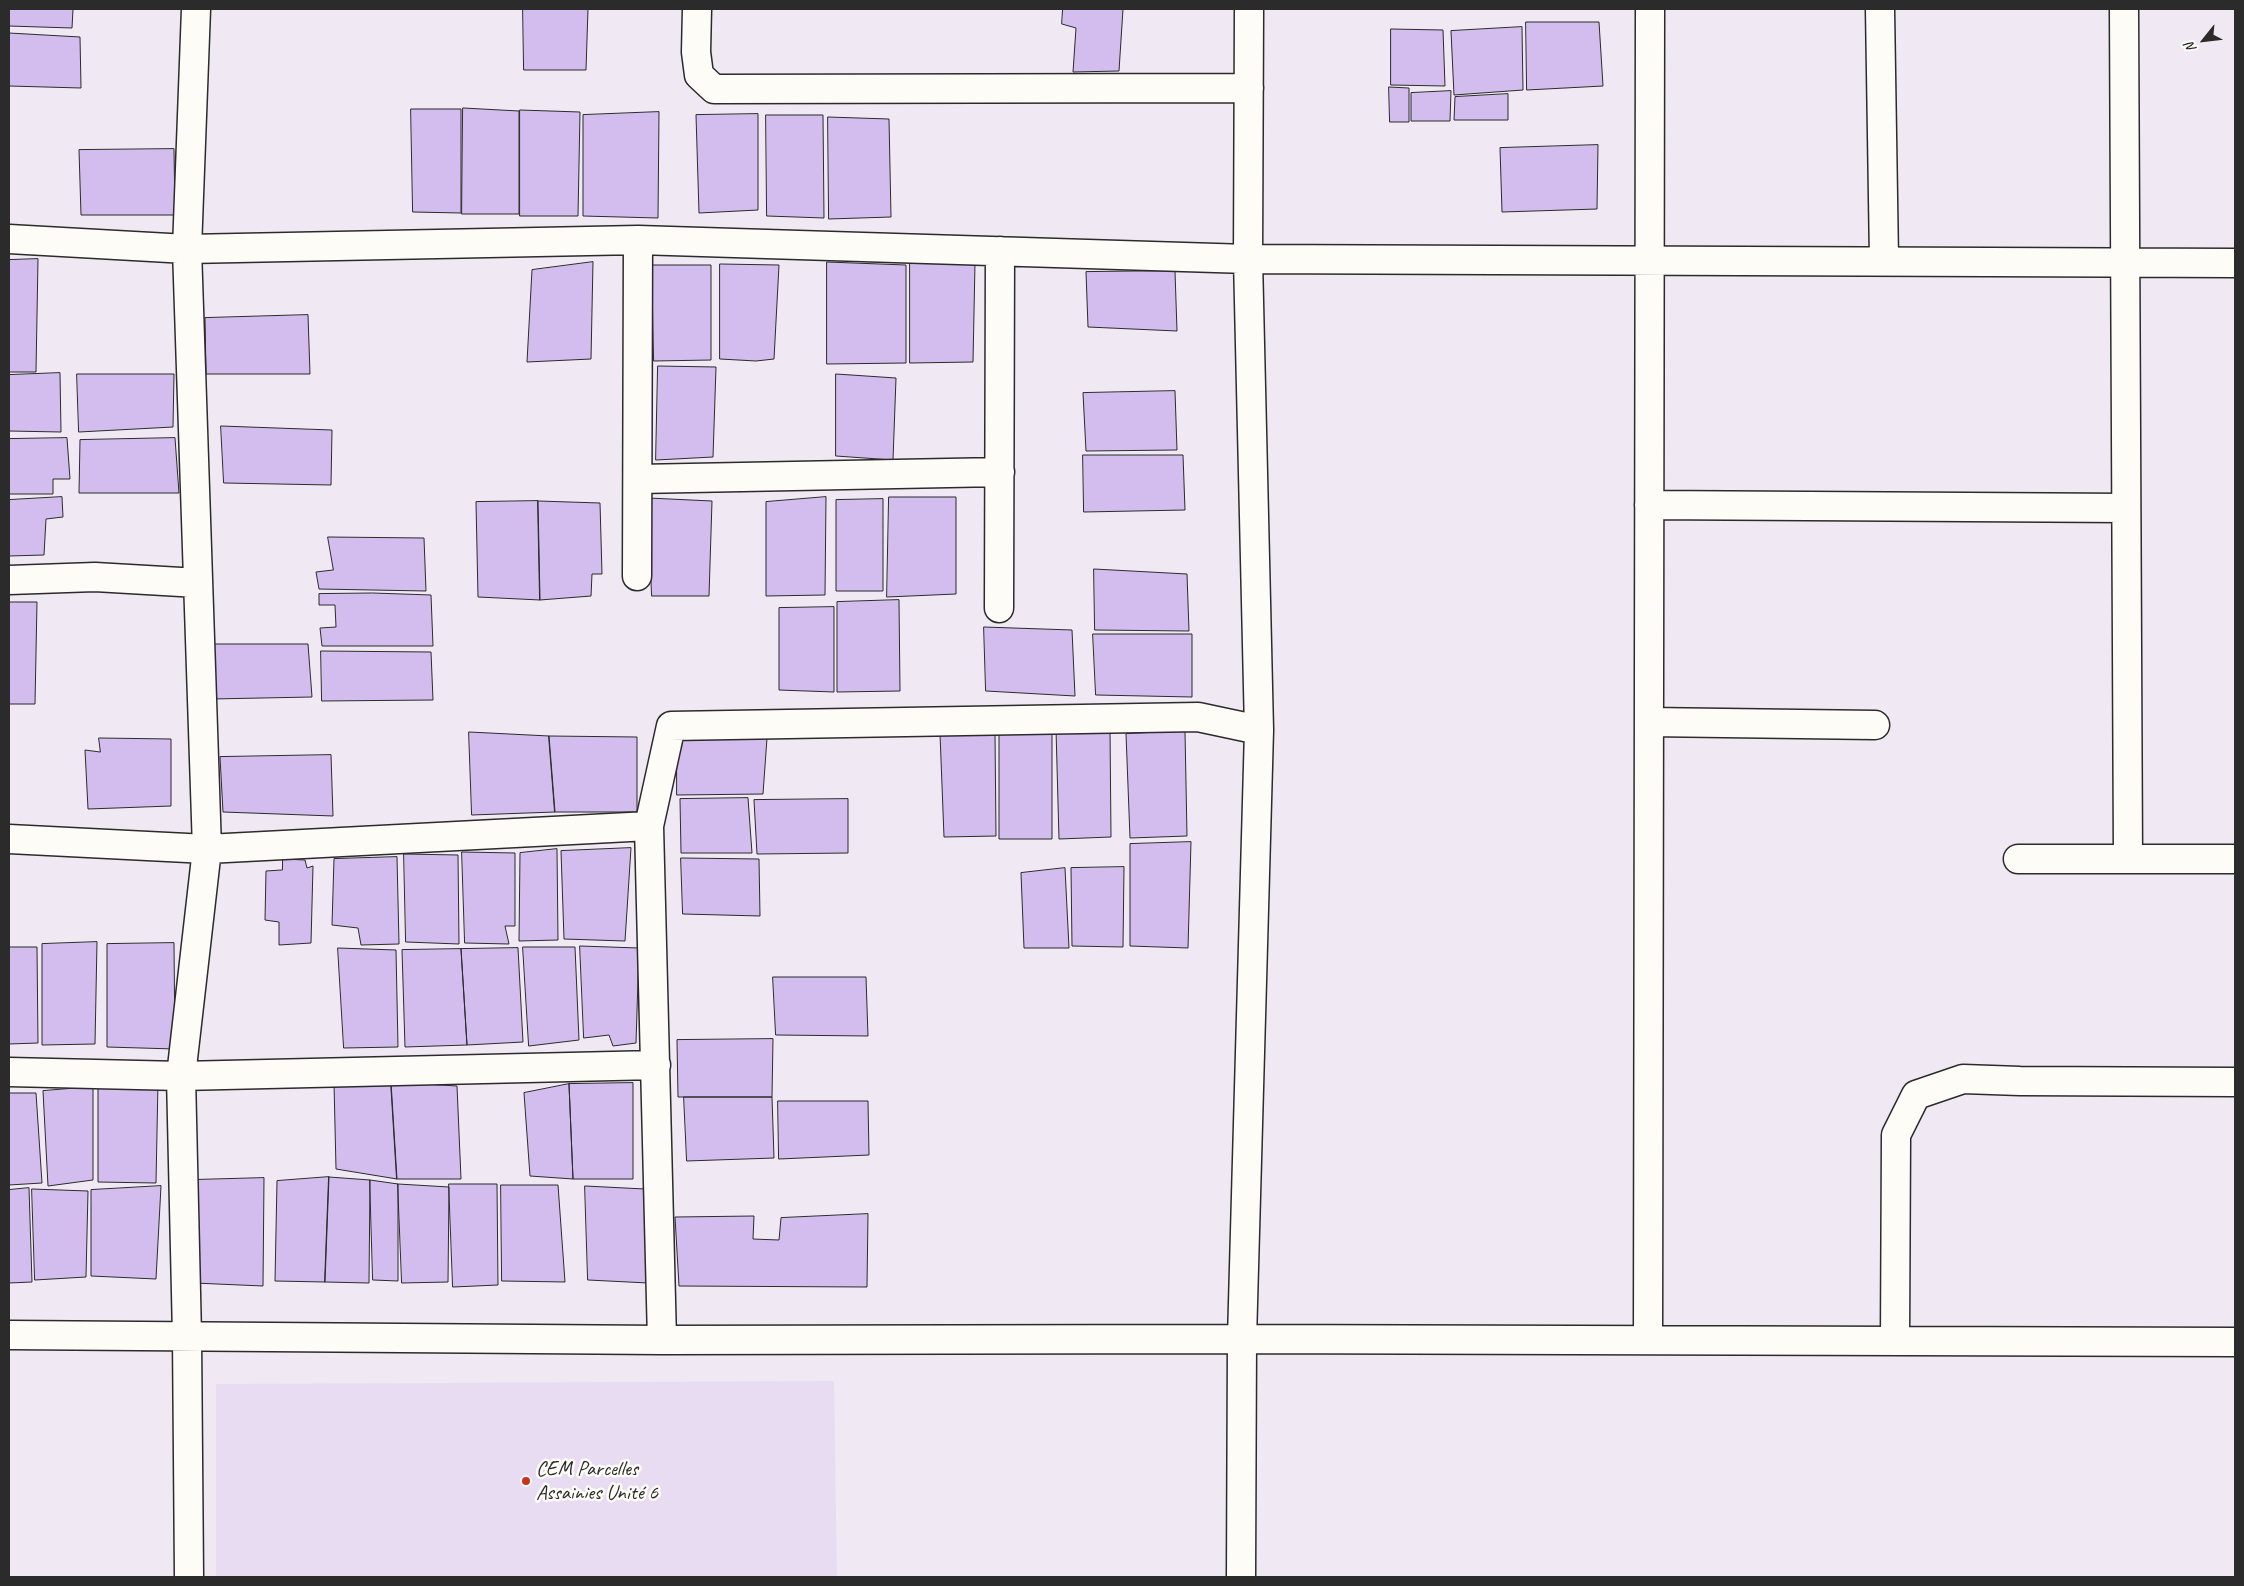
<!DOCTYPE html>
<html>
<head>
<meta charset="utf-8">
<style>
  body { margin:0 }
  #map { position:relative; width:2244px; height:1586px; overflow:hidden; background:#f0e9f4; font-family:Caveat,sans-serif }
  canvas { display:block }
  .frame { position:absolute; inset:0; border:10px solid #2b2b2b; pointer-events:none }
  .north { position:absolute; left:2179px; top:15px; width:50px; height:50px; -webkit-text-stroke:4px #fdfcf7; paint-order:stroke; rotate:241deg; font-size:14px; font-weight:700; line-height:20px; text-align:center; color:#2b2b2b }
  .north::after { content:''; display:block; margin:auto; width:18px; height:22px; background:#2b2b2b; clip-path:polygon(50% 0,100% 100%,50% 72%,0 100%) }
</style>
</head>
<body>
<div id="map">
<canvas width="2244" height="1586"></canvas>
<div class="frame"></div>
<div class="north">N</div>
</div>
<script>
const context = document.querySelector('canvas').getContext('2d');
context.lineJoin = 'round';
function paint(path, color) { context.fillStyle = color; context.fill(path, 'evenodd'); }
function trace(path, color, width, dash) { context.strokeStyle = color; context.lineWidth = width; context.lineCap = dash ? 'butt' : 'round'; context.setLineDash(dash || []); context.stroke(path); }
function drawText(font, color, halo, rows, align = 'center') {
  context.font = font + ' Caveat,sans-serif'; context.lineWidth = 5; context.setLineDash([]); context.textBaseline = 'middle'; context.strokeStyle = halo; context.fillStyle = color; for (const [text, x, y, turn = 0] of rows) {
    context.save(); context.translate(x, y); context.rotate((+turn || 0) * Math.PI / 180); context.textAlign = isNaN(turn) ? turn : align; if (halo) context.strokeText(text, 0, 0); context.fillText(text, 0, 0); context.restore();
  }
}
const built = new Path2D(`
  M834,1381L837,1577H216V1384Z`);
const building = new Path2D(`
  M9,9H73L72,28L9,26Z
  M523,9H588L586,70H524Z
  M1063,9H1123L1119,71L1073,72L1076,28L1062,24Z
  M1526,22H1599L1603,86L1527,90Z
  M1522,27L1523,90L1454,95L1451,31Z
  M1391,29L1443,30L1445,86L1391,85Z
  M9,33L80,37L81,88L9,86Z
  M1389,87L1409,88V122H1390Z
  M1451,91L1450,121H1411V93Z
  M1508,94V120H1454L1455,97Z
  M463,108L519,111V214H462Z
  M411,109H461V213L413,212Z
  M520,110L580,112L578,216H520Z
  M659,112L658,218L583,216V115Z
  M758,114V210L699,213L696,115Z
  M766,115H823L824,218L767,216Z
  M828,117L889,119L891,217L829,219Z
  M1598,145L1597,209L1502,212L1500,148Z
  M174,149L175,215H81L79,150Z
  M38,259L36,372H9V260Z
  M593,262L591,359L527,362L532,270Z
  M827,262L906,265V363L827,364Z
  M910,262L975,263L973,362L910,363Z
  M720,264L779,265L774,359L756,361L720,359Z
  M652,265H711V360L654,361Z
  M1175,271L1177,331L1088,327L1086,272Z
  M308,315L310,374H206L205,318Z
  M658,366L716,367L713,457L656,460Z
  M60,373L61,432L9,431V375Z
  M77,374H174L173,427L79,432Z
  M836,374L896,378L893,460L836,456Z
  M1175,391L1177,450L1086,451L1083,393Z
  M221,426L332,430L331,485L224,483Z
  M67,438L70,479H53V494H9V439Z
  M175,438L179,493H79L80,440Z
  M1083,455H1183L1185,510L1084,512Z
  M62,497L63,517L46,519L44,555L9,556V500Z
  M826,497L825,595L766,596V502Z
  M889,497H956V594L887,597Z
  M648,498L712,501L709,596H652Z
  M883,499V591H836V500Z
  M538,501L540,600L478,597L476,502Z
  M538,501L600,503L602,574H592L591,596L540,600Z
  M328,537L424,538L426,591L319,589L316,572L333,570Z
  M1094,569L1187,574L1189,631L1095,630Z
  M373,593L431,595L433,646H322L320,628L336,627L335,605H319V594Z
  M899,600L900,691L837,692V602Z
  M9,602H37L35,704H9Z
  M834,607V692L779,690V608Z
  M984,627L1072,630L1075,696L986,691Z
  M1093,634H1192V697L1096,695Z
  M208,644H308L312,697L212,699Z
  M321,651L431,652L433,700L322,701Z
  M1110,728L1111,837L1059,839L1056,729Z
  M1052,730V839H999V732Z
  M995,731L996,836L944,837L940,734Z
  M1185,731L1187,836L1130,838L1126,734Z
  M469,732L549,736L555,812L472,815Z
  M677,734L767,738L763,794L677,795Z
  M549,736L637,737V812H555Z
  M99,738L171,739V806L88,809L85,750L100,752Z
  M331,755L333,816L223,812L220,757Z
  M748,798L752,853H681L680,799Z
  M848,799V853L757,854L754,800Z
  M1191,842L1188,948L1130,946V844Z
  M631,848L625,941L564,939L561,851Z
  M557,849L558,940L519,941L520,853Z
  M462,852L515,853V926H505L509,944L465,943Z
  M404,854L458,855L459,944L406,942Z
  M397,857L399,944L361,945L358,928L332,925L334,859Z
  M681,858L759,859L760,916L683,914Z
  M283,859L305,860L307,868L313,866L311,943L279,945V922L265,920L266,871L282,870Z
  M1124,867L1123,947L1072,946L1071,868Z
  M1065,868L1069,948H1024L1021,873Z
  M97,942L95,1044L42,1045V944Z
  M174,943L175,1049L107,1047V944Z
  M580,946L639,948L636,1043L613,1046L609,1035L584,1038Z
  M9,947H37L38,1043L9,1044Z
  M523,947H575L579,1040L529,1046Z
  M338,948L396,950L398,1047L344,1048Z
  M518,948L523,1042L467,1045L461,949Z
  M461,949L467,1045L405,1047L402,950Z
  M773,977H866L868,1036L776,1035Z
  M773,1039L772,1097H678L677,1040Z
  M158,1082L156,1183L98,1182V1085Z
  M391,1082L457,1086L461,1179H397Z
  M391,1082L397,1179L336,1169L334,1083Z
  M633,1083V1179H573L569,1084Z
  M569,1084L573,1179L530,1176L524,1093Z
  M93,1087V1180L48,1186L43,1091Z
  M9,1093H36L42,1183L9,1185Z
  M684,1097H772L774,1158L687,1161Z
  M778,1101H868L869,1155L779,1159Z
  M329,1177L325,1282L275,1281L277,1181Z
  M329,1177L370,1180L369,1283L325,1282Z
  M264,1178L263,1286L194,1283L192,1180Z
  M370,1180L398,1184V1281L373,1280Z
  M398,1184L449,1187L448,1282L402,1283Z
  M449,1184H497L498,1285L453,1287Z
  M501,1185H558L565,1282L502,1281Z
  M161,1186L156,1279L91,1276V1190Z
  M585,1186L645,1189L648,1283L588,1280Z
  M29,1188L32,1282L9,1283V1190Z
  M32,1189L88,1191L86,1277L35,1280Z
  M868,1214L867,1287L679,1286L675,1217L754,1216L753,1239L779,1240L781,1218Z`);
const minor = new Path2D(`
  M697,9L696,52L699,75L714,89L1249,88
  M1880,9L1884,260
  M2124,9L2128,859
  M9,239L187,249L638,240L1248,259L2235,263
  M638,479L1000,472
  M1649,505L2126,508
  M637,576L638,240
  M9,580L95,577L198,583
  M999,608L1000,251
  M1649,722L1875,725
  M9,839L207,849L649,826
  M2018,859H2235
  M9,1072L181,1076L656,1065
  M9,1335L662,1340L1242,1339L2235,1342
  M662,1340L649,826L671,726L1198,717L1259,730
  M1648,1340L1650,9
  M1895,1341L1896,1135L1916,1095L1963,1079L2020,1081L2235,1082
  M189,1577L187,1336L181,1076L207,849L187,249L196,9
  M1241,1577L1242,1339L1259,730L1248,259L1249,9`);
const markers = [
  [526,1481,5,"#c8321e"]
];
const poiNames = [
  ["CEM Parcelles",536,1469],
  ["Assainies Unité 6",536,1493]
];
paint(built, '#e7dcf2');
paint(building, '#d2bdee');
trace(building, '#2b2b2b', 1);
trace(minor, '#2b2b2b', 31);
trace(minor, '#fdfcf7', 28);
for (const [x, y, r, color] of markers) { const dot = new Path2D(); dot.arc(x, y, r, 0, 2 * Math.PI); context.fillStyle = color; context.fill(dot); trace(dot, '#fdfcf7', 2); }
drawText('21px', '#2b2b2b', '#fdfcf7', poiNames, 'left');
</script>
</body>
</html>
